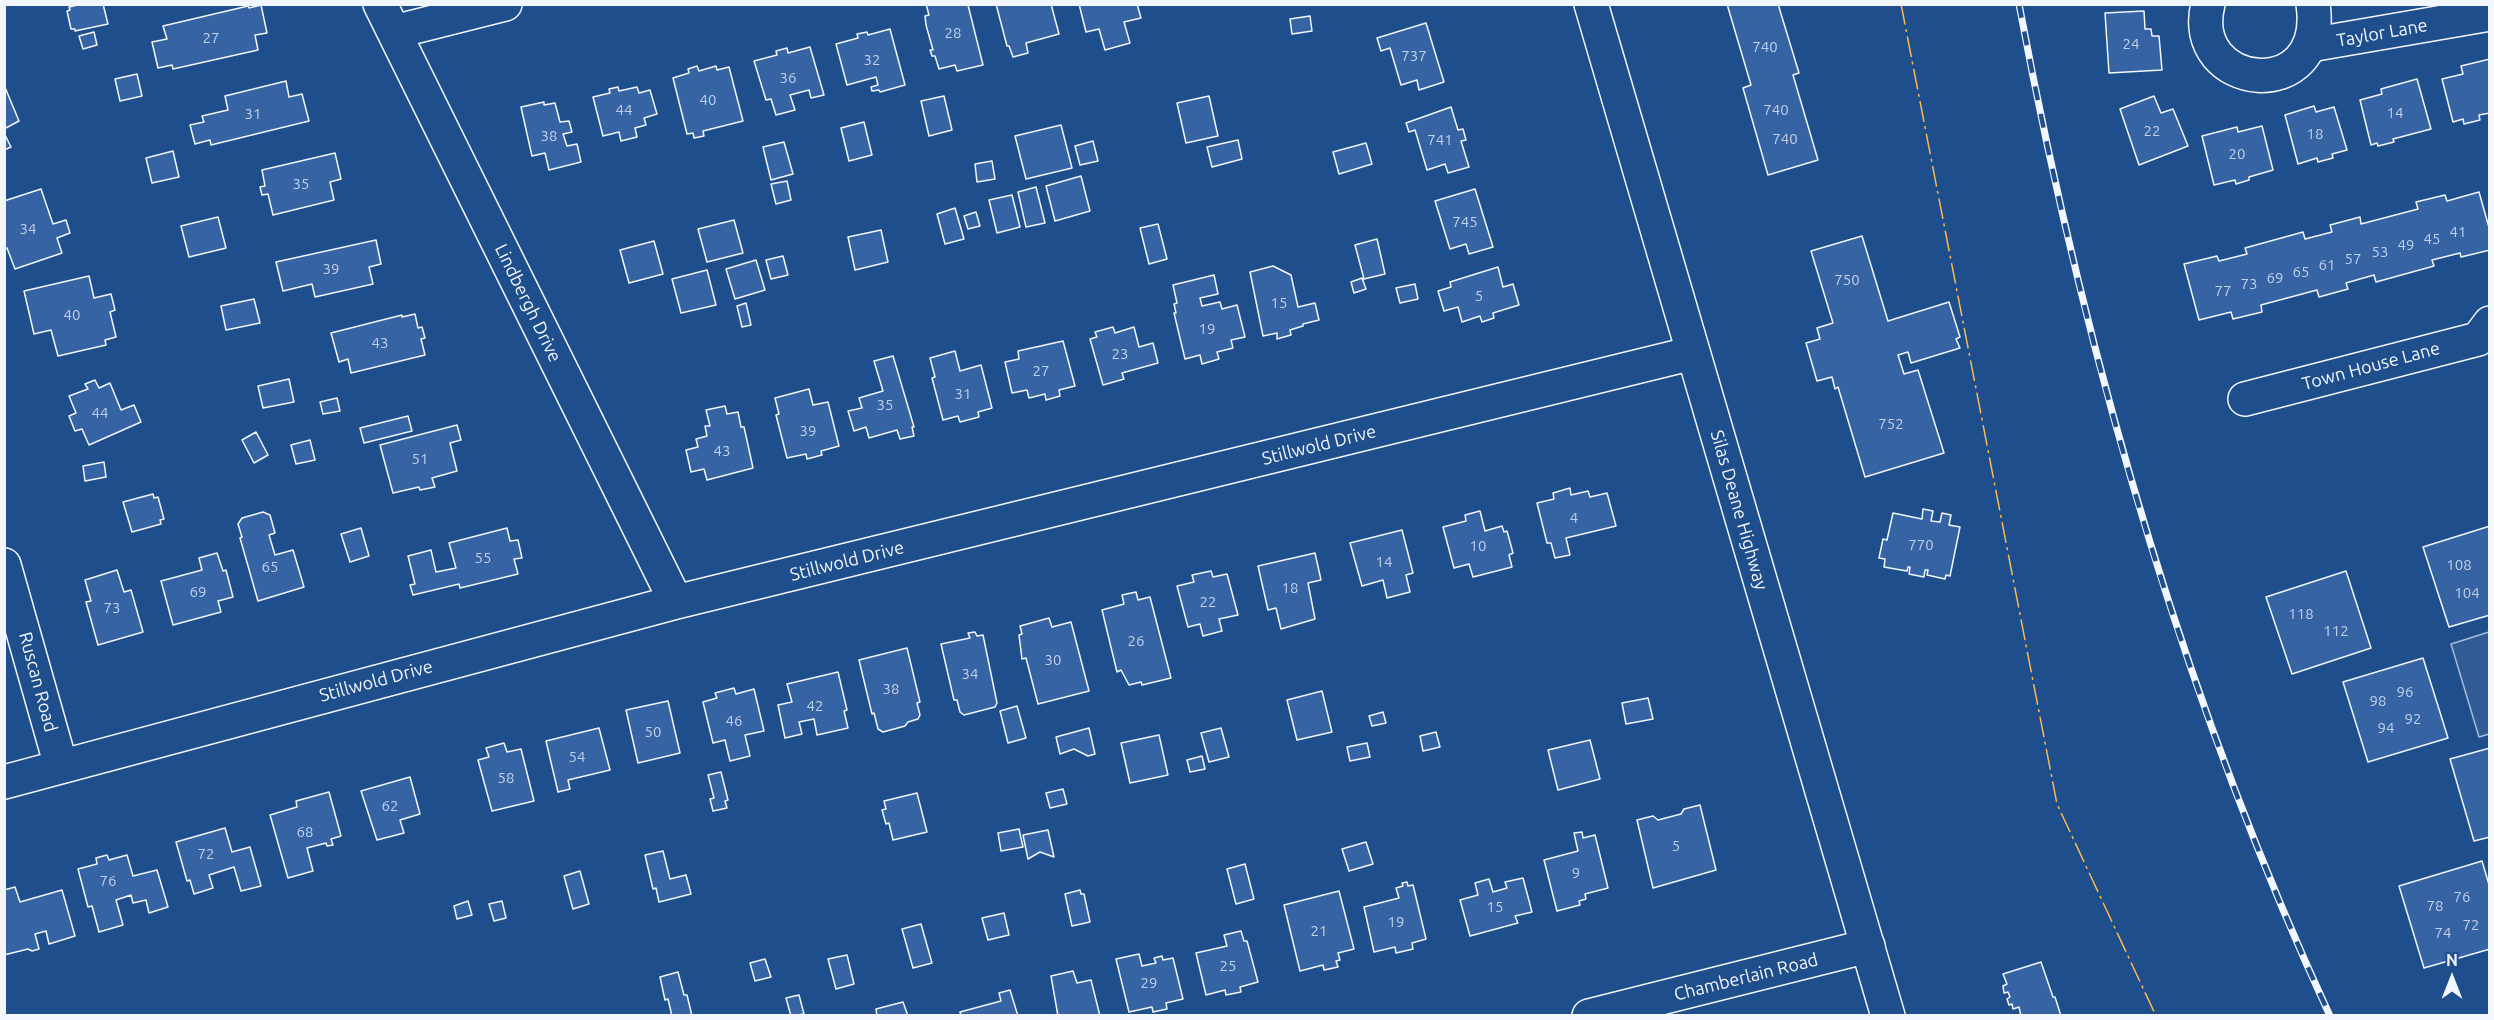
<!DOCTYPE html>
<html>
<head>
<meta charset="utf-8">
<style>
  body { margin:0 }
  #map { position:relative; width:2494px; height:1020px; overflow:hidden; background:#1f4e8c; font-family:Ubuntu,sans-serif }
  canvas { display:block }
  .frame { position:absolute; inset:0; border:6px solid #f2f6ff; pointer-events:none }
  .north { position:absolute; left:2422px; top:948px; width:60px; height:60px; -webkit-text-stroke:4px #1f4e8c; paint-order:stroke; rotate:0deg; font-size:16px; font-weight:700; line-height:24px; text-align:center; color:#f2f6ff }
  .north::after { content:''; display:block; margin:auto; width:21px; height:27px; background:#f2f6ff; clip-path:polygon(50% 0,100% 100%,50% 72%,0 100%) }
</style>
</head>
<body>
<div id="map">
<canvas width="2494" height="1020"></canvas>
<div class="frame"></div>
<div class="north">N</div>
</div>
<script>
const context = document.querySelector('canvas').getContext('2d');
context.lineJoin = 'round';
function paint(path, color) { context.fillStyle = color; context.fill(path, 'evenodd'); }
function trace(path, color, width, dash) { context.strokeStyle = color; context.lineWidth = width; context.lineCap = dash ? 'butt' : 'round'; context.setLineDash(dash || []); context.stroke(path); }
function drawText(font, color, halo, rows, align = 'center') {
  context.font = font + ' Ubuntu,sans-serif'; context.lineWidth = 4.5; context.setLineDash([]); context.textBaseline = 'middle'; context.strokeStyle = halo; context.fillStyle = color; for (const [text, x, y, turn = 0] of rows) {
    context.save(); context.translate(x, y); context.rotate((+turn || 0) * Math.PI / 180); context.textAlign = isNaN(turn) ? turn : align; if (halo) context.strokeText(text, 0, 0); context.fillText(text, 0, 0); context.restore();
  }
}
const parking = new Path2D(`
  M2489,632V734L2479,737L2451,644Z`);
const building = new Path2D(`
  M82,4H103L108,24L75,31V29H71L67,11L70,10L69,7Z
  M926,4L968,5L983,65L957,71L955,65L939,69L935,56H932L930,50H933L926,25L925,16L929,15Z
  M996,4H1051L1059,34L1026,43L1028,53L1013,57L1009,46H1007Z
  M1079,4H1137L1141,18L1124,22L1130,43L1105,50L1099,29L1086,32Z
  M1727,4H1778L1799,73L1793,75L1818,160L1768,175L1743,88L1751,85Z
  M261,5L267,33L255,35L258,50L173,69L172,65L158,68L152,42L167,39L163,26L248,6L249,8Z
  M2144,11L2145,29H2151L2152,36H2159L2162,70L2109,73L2105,13Z
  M1310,16L1312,31L1292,34L1290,19Z
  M1426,23L1444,82L1419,90L1417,80L1401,85L1390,48L1381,51L1377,38Z
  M890,29L905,85L880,92L879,90L872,91L871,87L878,85L876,77L847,85L836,44L858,38L857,34L867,32L868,35Z
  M94,32L97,45L83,49L79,36Z
  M810,47L824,95L811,98L809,90L790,95L795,110L776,115L771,99L766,100L754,61L777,55L776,51L787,48L788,53Z
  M2490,59V113L2479,115L2480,120L2464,124L2463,119L2453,122L2442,79L2463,74L2461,66Z
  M697,66L699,71L716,66L717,70L729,67L743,121L703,131L704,136L694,138L693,133L687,134L673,78L689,73L688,69Z
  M137,74L142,96L120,101L115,79Z
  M2417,79L2431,129L2393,139L2394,142L2378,146L2377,143L2371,145L2360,100L2382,94L2381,89Z
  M286,81L289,97L302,94L309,121L211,145L210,140L195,144L190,125L204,122L202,116L228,110L225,96Z
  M4,85L19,121L4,129Z
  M618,87L619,91L637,87L639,93L650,90L657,114L644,118L646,125L635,128L637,137L621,141L619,132L603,136L593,97L610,93L609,89Z
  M944,96L952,130L929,136L921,101Z
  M1209,96L1218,136L1186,143L1177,103Z
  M2154,96L2161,113L2173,109L2188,146L2139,165L2120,109Z
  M544,102V105L555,103L560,122L569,121L572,132L563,134L567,146L577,144L581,162L549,170L545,153L532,156L521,107Z
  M2314,106L2316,112L2334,107L2347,150L2332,154L2333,158L2318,162L2317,158L2298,164L2285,115Z
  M1451,107L1458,130L1463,129L1466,140L1461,141L1469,167L1448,173L1445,164L1427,170L1415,130L1409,132L1406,123Z
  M864,122L872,155L849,161L841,128Z
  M1061,125L1072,168L1026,179L1015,136Z
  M2262,126L2273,170L2249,177V180L2236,184L2235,180L2214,185L2202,136L2237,127L2238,132Z
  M4,133L11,147L4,150Z
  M1238,140L1242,159L1212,167L1207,147Z
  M1093,141L1098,161L1080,165L1075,146Z
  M784,142L793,174L771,180L763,147Z
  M1366,143L1372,164L1339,174L1333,152Z
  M173,151L179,177L152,183L146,158Z
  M335,153L341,179L330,182L334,200L273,215L268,194L262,195L260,187L265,186L262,170Z
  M992,161L995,179L977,182L975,164Z
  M1081,176L1090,211L1055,221L1046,186Z
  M787,181L791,200L776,204L771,184Z
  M1036,187L1045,223L1026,227L1018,192Z
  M41,189L53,224L66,220L70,233L57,238L62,253L15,269L7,248L4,249V201Z
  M1475,189L1493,247L1469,254L1466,244L1450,249L1435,201Z
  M2479,192L2490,231V250L2461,257L2460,253L2432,260L2434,266L2376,282L2374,275L2346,283L2348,289L2319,297L2317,290L2261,305L2262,312L2233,319L2231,312L2199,320L2184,264L2217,256L2219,261L2247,254L2245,248L2303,232L2305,239L2332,232L2330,225L2360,217L2361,224L2418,209L2416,202L2445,195L2447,201Z
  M1012,195L1020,227L997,233L989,200Z
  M955,208L964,239L945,244L937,214Z
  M976,212L980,226L968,229L964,216Z
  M218,217L226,248L189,257L181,226Z
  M734,220L743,253L707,262L698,229Z
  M1158,224L1167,259L1149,264L1140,228Z
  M881,230L888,262L855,270L848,237Z
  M1862,236L1888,321L1949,302L1960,337L1956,339L1960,348L1911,363L1908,352L1898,355L1904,374L1918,370L1944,453L1865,477L1838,387L1835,389L1832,377L1817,381L1806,343L1820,339L1817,328L1833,323L1811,251Z
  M1377,239L1385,274L1364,279L1355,245Z
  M376,240L381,264L369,267L373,284L315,297L312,284L283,291L276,262Z
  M654,241L663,274L629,283L620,250Z
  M783,256L788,275L771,279L766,260Z
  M756,260L765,290L735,299L726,269Z
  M1273,266L1291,275L1298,307L1315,303L1319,320L1303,324V326L1290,330L1291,335L1277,339V333L1263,336L1250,272Z
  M1498,267L1503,287L1513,284L1519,305L1493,313L1494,318L1482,322L1480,316L1462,322L1458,307L1444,311L1438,291L1451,287L1450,282Z
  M707,270L716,305L681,313L672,279Z
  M1214,275L1218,294L1200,298L1202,306L1220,302L1222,309L1237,305L1245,337L1231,340L1233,348L1217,352L1219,359L1202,364L1200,355L1185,359L1174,313H1176L1174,304L1177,303L1173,285Z
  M89,276L94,298L111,294L115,310L110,312L116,337L105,340L106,345L58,356L51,330L34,334L24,291Z
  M1362,278L1366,289L1354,293L1351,282Z
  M1415,284L1418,299L1400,303L1396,288Z
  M254,299L260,323L226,330L221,306Z
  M746,303L751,325L742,327L737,306Z
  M415,314L418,328L422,327L425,338L421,339L425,355L351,373L348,359L339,362L331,333L402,315V317Z
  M1113,327L1115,333L1134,327L1139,347L1153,343L1158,363L1122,373L1124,379L1103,385L1090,339L1097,337L1095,332Z
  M1063,341L1075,386L1059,390L1060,396L1046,400L1045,394L1029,398L1027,390L1012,393L1005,362L1019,359L1018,351Z
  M955,351L960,371L981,365L992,408L978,412L979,417L960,422L958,416L943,420L932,378L935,377L930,358Z
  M893,356L914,427H912L914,436L900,439L897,430L869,438L866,427L854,431L848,411L862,408L859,398L883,391L874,361Z
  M289,379L294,402L263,408L258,386Z
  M95,380L99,388L110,383L121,410L134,405L141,422L89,445L82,429L75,431L69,416L76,413L69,396L88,389L85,384Z
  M809,389L813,405L828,402L839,446L821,451L822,455L807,459L806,454L787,458L776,415L779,414L775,398Z
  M337,398L340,411L323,414L320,402Z
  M725,406L727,414L738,412L741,427H744L753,468L707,480L704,469L691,472L686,450L698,447L696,439L707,436L705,426H710L706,410Z
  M408,416L412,431L364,443L360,428Z
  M457,425L461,440L450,443L457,471L432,478L435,487L420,490L419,487L393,493L380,445Z
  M256,432L268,455L254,463L242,440Z
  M310,440L315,460L296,464L291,445Z
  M104,462L106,477L85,481L83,466Z
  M1570,488L1571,495L1588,491L1590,497L1607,493L1616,526L1566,538L1570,555L1555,558L1551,543H1547L1537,503L1554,499L1553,493Z
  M153,494L154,498L158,497L164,519L160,520L161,524L132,532L123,502Z
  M1923,509L1933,511L1931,521L1940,522L1942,513L1951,515L1949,525L1960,527L1950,576L1946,575L1945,579L1927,575L1928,570H1925L1924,577L1909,574L1910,567H1908L1907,571L1884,567L1885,559L1879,558L1883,539L1887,540L1893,513L1922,519Z
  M1480,511L1485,531L1502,526L1504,532L1507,531L1513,553L1509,555L1512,567L1473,577L1469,564L1454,568L1443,527L1466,521L1465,515Z
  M263,512L270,515L275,533L269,535L275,555L293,550L304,587L258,601L240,538L242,537L238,524L242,518Z
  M2490,526V615L2449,627L2423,547Z
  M361,528L369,556L350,562L341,534Z
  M507,528L510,541L518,540L522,558L514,559L518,574L460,588L459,584L413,595L410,585L415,584L408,556L431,550L436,572L456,568L449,543Z
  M1402,530L1413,573L1406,575L1410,592L1387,598L1383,580L1362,586L1350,543Z
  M217,553L223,571L226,570L233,597L218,601L221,612L173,625L161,581L202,570L199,558Z
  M1315,553L1321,580L1308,583L1315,619L1281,629L1276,608L1268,610L1258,566Z
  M117,570L124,592L131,590L143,632L98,645L86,602L91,601L85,580Z
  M1211,571L1213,577L1227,574L1238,615L1219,619L1222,631L1203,636L1200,624L1188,627L1177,586L1194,582L1192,575Z
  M2346,571L2371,648L2292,674L2266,597Z
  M1136,592L1138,600L1150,597L1171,678L1142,685L1141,682L1129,685L1121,670L1117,672L1102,610L1124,604L1122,595Z
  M1049,618L1052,627L1071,622L1089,691L1038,704L1026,658L1022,659L1019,635L1022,634L1020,626Z
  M975,632L977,636L983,635L997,703L995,707L964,715L960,712L957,700H954L941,644L970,638L968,633Z
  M907,648L920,702L917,703L920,715L918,719L908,722L905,726L883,732L878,729L874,713L872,714L859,660Z
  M2423,658L2448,738L2368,762L2343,682Z
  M838,672L847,710L844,711L848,728L817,735L814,719L799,722L802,734L785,738L778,705L792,702L787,684Z
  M734,688L736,694L754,689L764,731L745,735L750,756L730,761L725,740L713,743L703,702L717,698L715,693Z
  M1322,691L1332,732L1297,740L1287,700Z
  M1648,698L1653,719L1626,724L1622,703Z
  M668,701L680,753L638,763L626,710Z
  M1017,706L1026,738L1008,743L1000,711Z
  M1383,712L1386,723L1372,726L1369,716Z
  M599,728L610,770L568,780L570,789L558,792L546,741Z
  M1089,728L1095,754L1088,756L1074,749L1060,754L1056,737Z
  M1221,728L1229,757L1209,762L1201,733Z
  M1436,732L1440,747L1423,751L1420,736Z
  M1159,735L1168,775L1130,783L1121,743Z
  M1590,740L1600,779L1558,790L1548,750Z
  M504,743L507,752L521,749L534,801L492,811L478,760L489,757L486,748Z
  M1367,743L1370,757L1350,761L1347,747Z
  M2490,748V837L2474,841L2450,759Z
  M1202,756L1205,769L1190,772L1187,760Z
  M721,772L728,800L725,801L727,808L713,811L710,799L714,798L708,775Z
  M410,777L420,814L400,820L404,833L377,840L361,791Z
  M1063,789L1067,804L1050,808L1046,793Z
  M329,792L341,836L331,839L333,845L327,846L326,843L307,848L313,871L288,878L270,815L297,807L296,801Z
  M917,793L927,832L893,840L889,823L886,824L882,810L886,809L884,801Z
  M1700,805L1716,870L1653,888L1637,820L1653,816L1658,820L1681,814L1684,809Z
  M225,828L232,852L250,847L261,886L241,891L234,867L209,875L213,888L194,894L190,880L187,881L176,842Z
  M1019,829L1023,847L1001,851L998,833Z
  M1048,830L1054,857L1040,852L1028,859L1023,835Z
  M1582,832L1583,838L1595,835L1608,888L1585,894L1586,899L1579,901L1580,905L1557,911L1544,860L1578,851L1574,833Z
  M1366,842L1373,864L1349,871L1342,849Z
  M663,851L670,879L686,875L691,894L659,902L656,888L653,889L645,855Z
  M107,855L109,860L127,855L133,876L157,870L168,907L149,913L146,900L133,903L131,895L116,900L123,925L99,932L92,906L88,907L78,869L97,864L96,858Z
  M2482,861L2490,888V949L2424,968L2399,886Z
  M1245,864L1254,899L1236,904L1227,869Z
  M580,871L589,904L573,909L564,876Z
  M1523,878L1532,912L1515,916L1518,923L1470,936L1460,900L1478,895L1475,883L1489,879L1493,892L1507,888L1505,882Z
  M1407,882L1408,886L1413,885L1426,939L1412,943L1413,949L1396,953L1395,947L1374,952L1364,907L1399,898L1396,888L1403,886L1402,883Z
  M15,887L20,902L62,890L75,936L49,944L46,931L35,934L39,949L32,951L28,949L4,955V890Z
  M1080,890L1081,894H1084L1090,922L1072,926L1065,894Z
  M1339,891L1354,949L1338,953L1340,960L1336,961L1338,967L1324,970L1323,965L1300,971L1284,905Z
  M468,901L472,915L457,919L454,906Z
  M502,901L506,918L494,921L489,904Z
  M1004,913L1009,935L988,940L982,918Z
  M921,924L932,963L913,968L902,929Z
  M1241,931L1244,941H1247L1258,982L1240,987L1241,992L1226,995L1225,990L1206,995L1196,953L1227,946L1224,935Z
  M1139,954L1142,966L1156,963L1154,958L1162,956L1163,960L1173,958L1183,999L1166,1003L1167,1009L1153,1012L1152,1007L1129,1012L1116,959Z
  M847,955L854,984L836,989L828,959Z
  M765,959L771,977L755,981L750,963Z
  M2041,962L2053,997H2055L2061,1016H2021L2019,1007L2013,1009L2012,1004L2009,1005L2007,999L2010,997L2008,992L2004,993L2003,986L2007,984L2003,974Z
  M1073,971L1077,983L1091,980L1100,1016H1058L1051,976Z
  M678,972L684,995H687L692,1016H672L668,999L665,1000L660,977Z
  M1010,990L1018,1016H961L960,1012L1001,1001L999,993Z
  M799,995L804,1014L791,1016L786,998Z
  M903,1002L908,1016H877L876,1009Z`);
const minor = new Path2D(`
  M380,4L676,602
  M2208,4C2186,91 2328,107 2313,4
  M394,32L505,4
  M2310,45L2490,14
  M2245,399L2478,339L2490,323
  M4,565L61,766
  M4,782L676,602L1693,353
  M1589,1016L1868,946`);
const major = new Path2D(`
  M1591,4L1888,1016`);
const rail = new Path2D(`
  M2019,4C2084,352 2181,694 2330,1016`);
const power = new Path2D(`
  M1901,4L2057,804L2156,1016`);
const numberNames = [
  ["28",953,33],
  ["27",211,38],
  ["24",2131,44],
  ["740",1765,47],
  ["737",1414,56],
  ["32",872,60],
  ["36",788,78],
  ["40",708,100],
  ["44",624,110],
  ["740",1776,110],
  ["14",2395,113],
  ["31",253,114],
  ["22",2152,131],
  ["18",2315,134],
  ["38",549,136],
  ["740",1785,139],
  ["741",1440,140],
  ["20",2237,154],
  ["35",301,184],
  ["745",1465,222],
  ["34",28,229],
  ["41",2458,232],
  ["45",2432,239],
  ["49",2406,245],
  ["53",2380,252],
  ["57",2353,259],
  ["61",2327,265],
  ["39",331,269],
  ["65",2301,272],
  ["69",2275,278],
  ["750",1847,280],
  ["73",2249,284],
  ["77",2223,291],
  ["5",1479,296],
  ["15",1279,303],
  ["40",72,315],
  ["19",1207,329],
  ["43",380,343],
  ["23",1120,354],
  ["27",1041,371],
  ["31",963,394],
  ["35",885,405],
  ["44",100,413],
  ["752",1891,424],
  ["39",808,431],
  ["43",722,451],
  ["51",420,459],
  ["4",1574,518],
  ["770",1921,545],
  ["10",1478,546],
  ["55",483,558],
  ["14",1384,562],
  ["108",2459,565],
  ["65",270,567],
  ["18",1290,588],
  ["69",198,592],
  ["104",2467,593],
  ["22",1208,602],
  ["73",112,608],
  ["118",2301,614],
  ["112",2336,631],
  ["26",1136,641],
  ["30",1053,660],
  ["34",970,674],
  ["38",891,689],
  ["96",2405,692],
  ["98",2378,701],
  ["42",815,706],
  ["92",2413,719],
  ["46",734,721],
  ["94",2386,728],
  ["50",653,732],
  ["54",577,757],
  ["58",506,778],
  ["62",390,806],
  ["68",305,832],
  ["5",1676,846],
  ["72",206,854],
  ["9",1576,873],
  ["76",108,881],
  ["76",2462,897],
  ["78",2435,906],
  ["15",1495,907],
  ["19",1396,922],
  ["72",2471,925],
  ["21",1319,931],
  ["74",2443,933],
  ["25",1228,966],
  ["29",1149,983]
];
const streetNames = [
  ["Taylor Lane",2382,33,-10],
  ["Lindbergh Drive",528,303,64],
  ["Town House Lane",2371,366,-15],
  ["Stillwold Drive",1319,445,-14],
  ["Silas Deane Highway",1739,510,74],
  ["Stillwold Drive",847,561,-14],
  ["Stillwold Drive",376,681,-15],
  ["Ruscan Road",38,682,75],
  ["Chamberlain Road",1746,977,-14]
];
paint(parking, '#305b95');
trace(parking, '#a8bbd7', 1.5);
paint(building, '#3563a3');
trace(building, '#f2f6ff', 1.5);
trace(minor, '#f2f6ff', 36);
trace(major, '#f2f6ff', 36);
trace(minor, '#1f4e8c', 33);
trace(major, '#1f4e8c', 33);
trace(rail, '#f2f6ff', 7);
trace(rail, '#1f4e8c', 4.5, [14]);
trace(power, '#ffb74d', 1.5, [21, 4.5, 3, 4.5]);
drawText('15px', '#c3d1e8', null, numberNames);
drawText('18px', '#f2f6ff', '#1f4e8c', streetNames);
</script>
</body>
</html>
